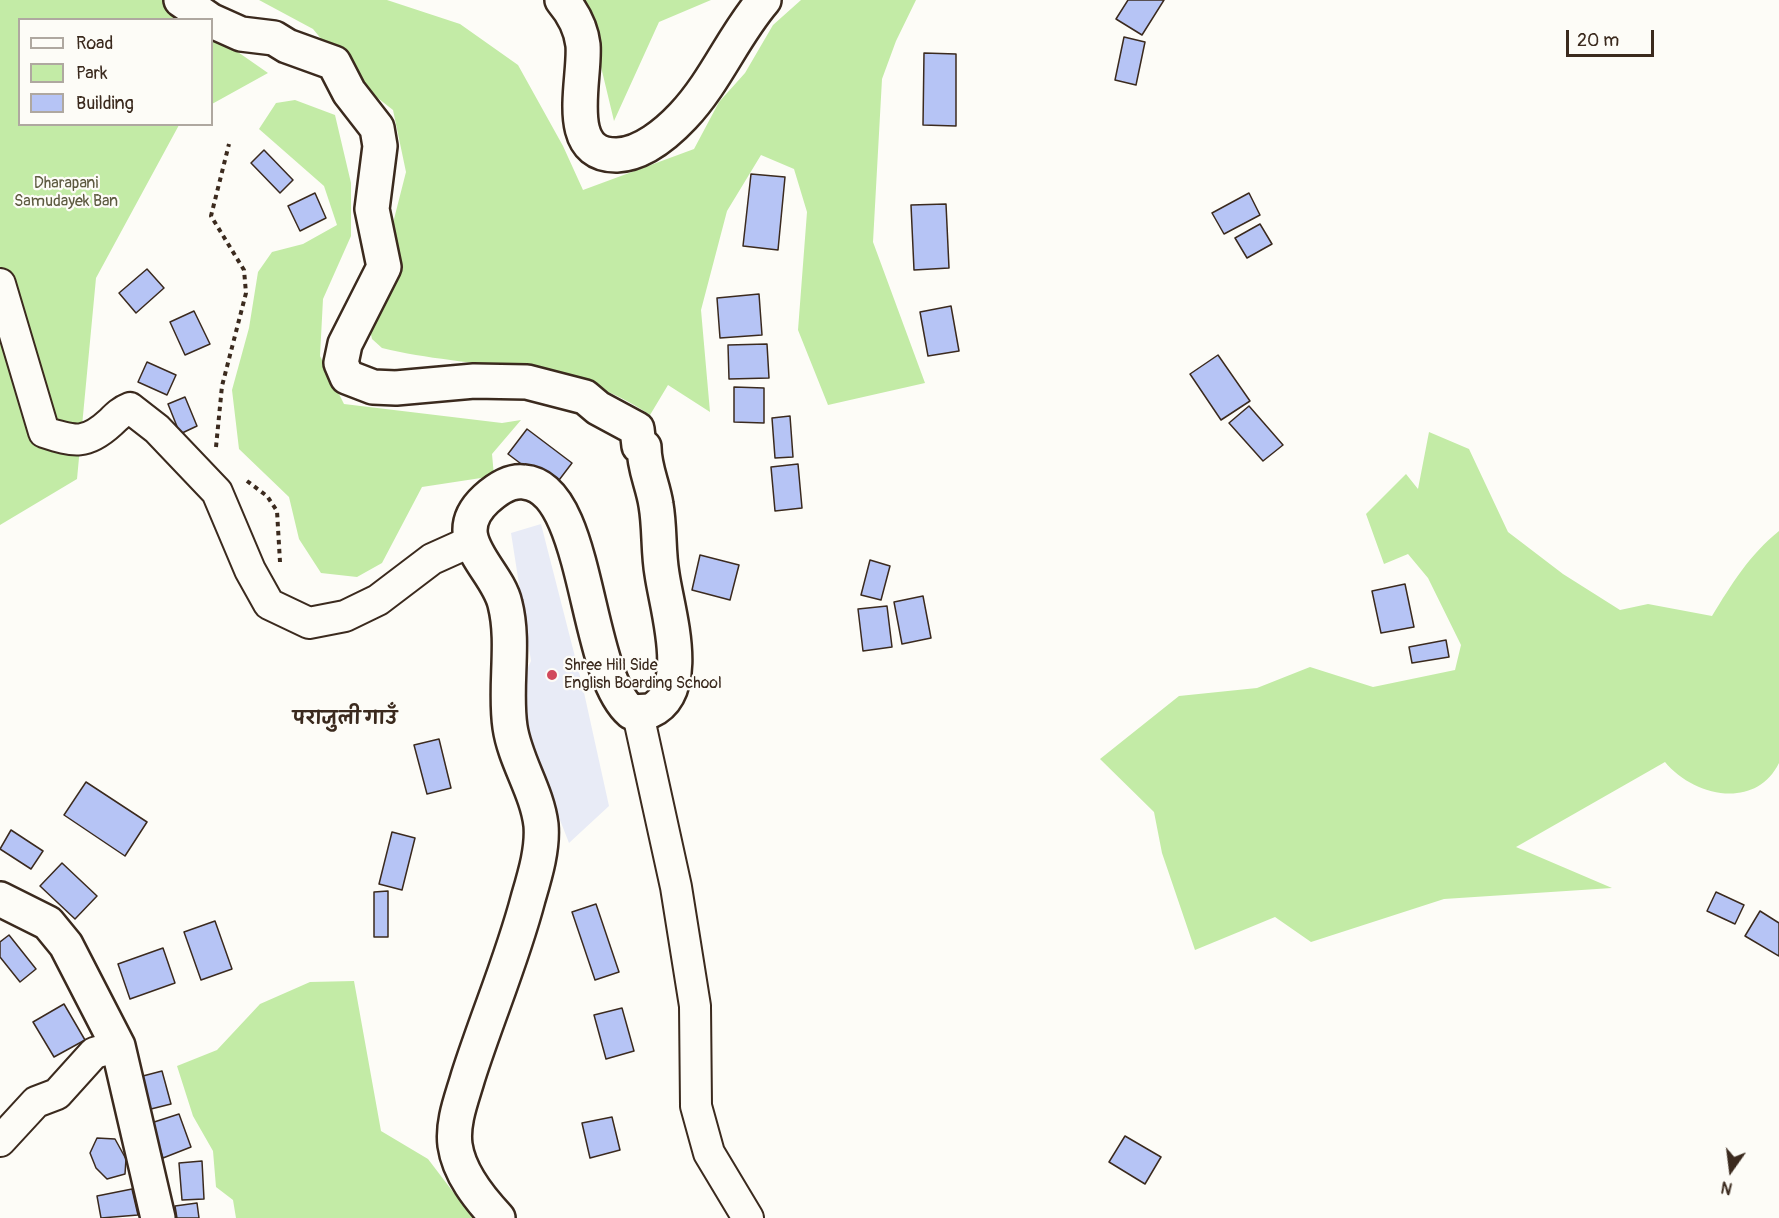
<!DOCTYPE html>
<html>
<head>
<meta charset="utf-8">
<style>
  body { margin:0 }
  #map { position:relative; width:1779px; height:1218px; overflow:hidden; background:#fdfcf7; font-family:Pangolin,sans-serif }
  canvas { display:block }
  .legend { position:absolute; left:18px; top:18px; width:195px; height:108px; box-sizing:border-box; background:#fdfcf7; border:2px solid #afa8a0; margin:0; padding:8px 10px; list-style:none; font-size:18px; color:#3b2a1e }
  .legend li { display:flex; align-items:center; gap:12px; height:30px }
  .legend b { width:30px; border:2px solid #afa8a0 }
  .north { position:absolute; left:1701px; top:1140px; width:60px; height:60px; -webkit-text-stroke:4px #fdfcf7; paint-order:stroke; rotate:194deg; font-size:16px; font-weight:700; line-height:24px; text-align:center; color:#3b2a1e }
  .north::after { content:''; display:block; margin:auto; width:21px; height:27px; background:#3b2a1e; clip-path:polygon(50% 0,100% 100%,50% 72%,0 100%) }
  .scale { position:absolute; left:1566px; top:30px; width:88px; height:27px; box-sizing:border-box; border:3px solid #3b2a1e; border-top:0; padding-left:8px; font-size:18px; line-height:21px; white-space:nowrap; color:#3b2a1e; -webkit-text-stroke:4px #fdfcf7; paint-order:stroke }
</style>
</head>
<body>
<div id="map">
<canvas width="1779" height="1218"></canvas>
<ul class="legend">
<li><b style="height:8px;background:#fdfcf7"></b>Road</li>
<li><b style="height:16px;background:#c3eba6"></b>Park</li>
<li><b style="height:16px;background:#b6c4f5"></b>Building</li>
</ul>
<div class="north">N</div>
<div class="scale">20 m</div>
</div>
<script>
const context = document.querySelector('canvas').getContext('2d');
context.lineJoin = 'round';
function paint(path, color) { context.fillStyle = color; context.fill(path, 'evenodd'); }
function trace(path, color, width, dash) { context.strokeStyle = color; context.lineWidth = width; context.lineCap = dash ? 'butt' : 'round'; context.setLineDash(dash || []); context.stroke(path); }
function drawText(font, color, halo, rows, align = 'center') {
  context.font = font + ' Pangolin,"Playpen Sans Deva",sans-serif'; context.lineWidth = 4.5; context.setLineDash([]); context.textBaseline = 'middle'; context.strokeStyle = halo; context.fillStyle = color; for (const [text, x, y, turn = 0] of rows) {
    context.save(); context.translate(x, y); context.rotate((+turn || 0) * Math.PI / 180); context.textAlign = isNaN(turn) ? turn : align; if (halo) context.strokeText(text, 0, 0); context.fillText(text, 0, 0); context.restore();
  }
}
const built = new Path2D(`
  M541,524L583,688L609,806L569,843L533,751L516,693L531,661L511,533Z`);
const green = new Path2D(`
  M0,0H162L190,19L20,20V124L179,125L96,278L77,479L0,525Z
  M259,0H387L460,24L518,65L563,146L583,190L694,149L719,102L745,73L773,25L801,0H916L896,41L882,79L873,242L925,383L828,405L798,330L807,212L794,169L761,155L727,211L701,310L710,412L668,385L650,415C572,360 471,370 382,348L372,339L368,321L406,172L393,110L356,81L313,29Z
  M585,0H711L659,22L614,121Z
  M212,34L268,73L212,104Z
  M295,100L335,115L351,183V236L323,299L320,356L344,404L502,423L521,420L492,454L494,476L422,487L382,563L357,577L321,573L299,539L289,497L239,449L232,390L249,328L258,272L272,252L303,244L337,225L324,186L259,129L276,103Z
  M1429,432L1469,449L1508,532L1563,574L1620,610L1648,604L1712,616C1731,585 1750,554 1779,531V763C1755,811 1693,796 1665,762L1516,847L1612,888L1444,899L1311,942L1275,917L1195,950L1162,853L1154,812L1100,759L1179,696L1257,688L1310,667L1373,687L1455,670L1461,645L1428,578L1408,554L1384,564L1366,514L1406,474L1418,489Z
  M354,981L381,1131L428,1159L460,1201L479,1218H236L233,1200L216,1187L213,1151L193,1116L177,1066L217,1050L260,1004L310,982Z`);
const building = new Path2D(`
  M1128,0H1164L1142,35L1116,19Z
  M1124,37L1145,42L1136,85L1115,80Z
  M924,53L956,54V126L923,125Z
  M264,150L293,180L280,193L251,163Z
  M751,174L785,177L778,250L743,246Z
  M315,193L326,218L300,231L288,206Z
  M1249,193L1260,215L1224,234L1212,213Z
  M946,204L949,268L914,270L911,205Z
  M1260,224L1272,244L1247,258L1235,238Z
  M147,269L164,288L136,313L119,293Z
  M759,294L762,335L720,338L717,298Z
  M951,306L959,351L928,356L920,312Z
  M194,311L210,344L185,355L170,322Z
  M767,344L769,378L729,379L728,345Z
  M1218,355L1250,401L1221,420L1190,374Z
  M147,362L176,375L167,395L138,382Z
  M734,387L764,388V423L734,422Z
  M185,397L197,426L180,434L168,404Z
  M1249,406L1283,445L1263,461L1229,423Z
  M790,416L793,457L775,458L772,418Z
  M527,429L572,463L553,488L508,454Z
  M798,464L802,508L775,511L771,467Z
  M700,555L739,565L730,600L692,590Z
  M870,560L890,566L881,600L861,595Z
  M1405,584L1414,627L1381,633L1372,591Z
  M923,596L931,638L902,644L894,602Z
  M887,606L892,647L863,651L858,609Z
  M1446,640L1449,657L1412,663L1409,647Z
  M439,739L451,788L427,794L414,745Z
  M86,782L147,822L125,856L64,815Z
  M11,830L43,851L31,869L0,849Z
  M392,832L415,838L402,890L379,884Z
  M62,863L97,896L75,919L40,886Z
  M388,891V937H374V892Z
  M1716,892L1744,905L1735,924L1707,911Z
  M596,904L619,972L595,980L572,912Z
  M1760,911L1779,923V956L1745,936Z
  M215,921L232,969L201,980L184,932Z
  M9,935L36,969L20,982L0,957V942Z
  M163,948L175,983L130,999L118,964Z
  M64,1004L85,1040L54,1057L33,1022Z
  M622,1008L634,1051L606,1059L594,1015Z
  M162,1071L171,1104L147,1110L139,1077Z
  M179,1114L191,1147L163,1158L151,1123Z
  M612,1117L620,1150L590,1158L582,1123Z
  M1125,1136L1161,1157L1145,1184L1109,1162Z
  M97,1138L115,1139L126,1159L125,1174L107,1179L96,1168L90,1153Z
  M202,1161L204,1199L182,1200L179,1163Z
  M132,1189L138,1215L101,1218L97,1196Z
  M197,1203L199,1218H177L175,1206Z`);
const path = new Path2D(`
  M216,447L222,386L246,293L244,270L211,216L229,144
  M247,481L267,496L277,511L280,562`);
const minor = new Path2D(`
  M0,284L44,432C75,442 86,445 111,422C117,416 122,411 130,408L157,429L217,492L250,570L269,604L309,623L345,616L378,600L432,559L472,541
  M638,714L676,887L695,1006L696,1106L709,1153L748,1218
  M0,1141L36,1102L57,1094L94,1053L118,1046`);
const tertiary = new Path2D(`
  M181,0L210,20
  M562,0C573,13 581,28 583,45C586,79 561,156 617,155C642,154 667,133 683,116C716,81 733,36 764,0
  M212,21L241,34L274,38L287,46L334,63L349,92L377,128L380,146L372,209L384,267L345,344L341,363L347,377L373,387L396,388L474,381L527,382L585,397L598,408L637,429L639,446L644,447C644,468 653,485 656,505C660,528 658,551 662,574C667,610 694,691 650,711L631,712C583,671 590,487 524,482C510,480 497,489 486,499C444,538 497,568 505,604C515,643 504,687 510,727C515,761 537,791 541,825C543,849 535,875 528,899C512,960 487,1017 468,1077C462,1098 452,1122 455,1145C459,1173 479,1198 498,1218`);
const secondary = new Path2D(`
  M0,899L48,923L66,945L118,1046L158,1218`);
const markers = [
  [552,675,6,"#d1495b"]
];
const parkNames = [
  ["Dharapani",66,184],
  ["Samudayek Ban",66,202]
];
const poiNames = [
  ["Shree Hill Side",564,666],
  ["English Boarding School",564,684]
];
const neighbourhoodNames = [
  ["पराजुली गाउँ",345,719]
];
paint(built, '#e8ebf6');
paint(green, '#c3eba6');
paint(building, '#b6c4f5');
trace(building, '#3b2a1e', 1.5);
trace(minor, '#3b2a1e', 34);
trace(tertiary, '#3b2a1e', 38);
trace(secondary, '#3b2a1e', 38);
trace(path, '#3b2a1e', 4, [4.5, 4.5]);
trace(minor, '#fdfcf7', 30);
trace(tertiary, '#fdfcf7', 33);
trace(secondary, '#fdfcf7', 33);
for (const [x, y, r, color] of markers) { const dot = new Path2D(); dot.arc(x, y, r, 0, 2 * Math.PI); context.fillStyle = color; context.fill(dot); trace(dot, '#fdfcf7', 2); }
drawText('16px', '#5d5a40', '#fdfcf7', parkNames);
drawText('16px', '#3b2a1e', '#fdfcf7', poiNames, 'left');
drawText('bold 18px', '#3b2a1e', '#fdfcf7', neighbourhoodNames);
</script>
</body>
</html>
